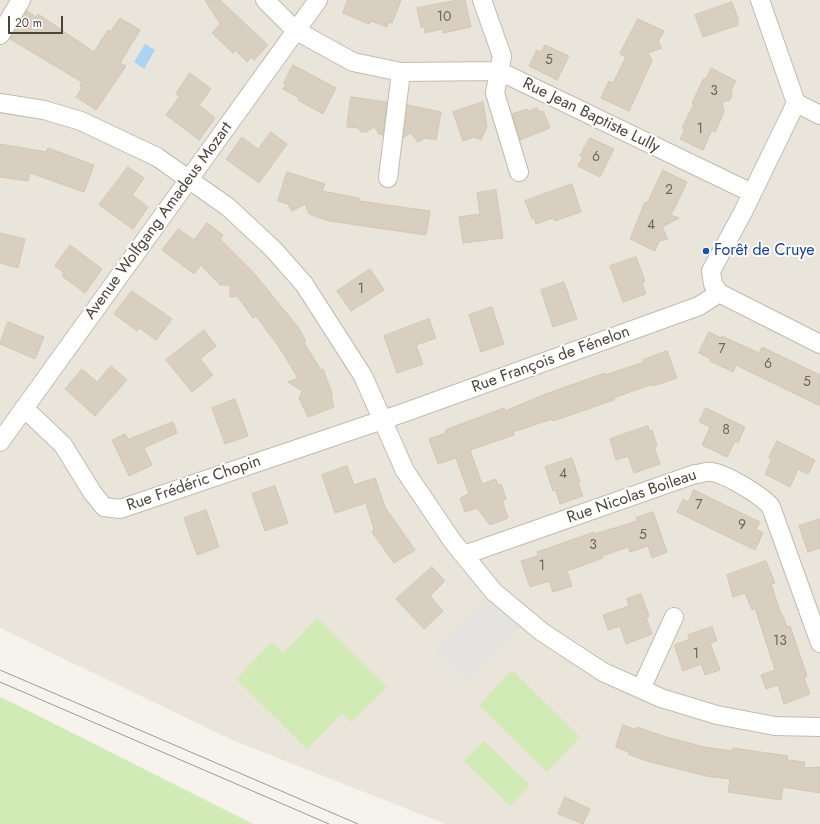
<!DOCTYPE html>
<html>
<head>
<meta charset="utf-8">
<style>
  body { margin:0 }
  #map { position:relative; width:820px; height:824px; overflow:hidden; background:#f6f3ec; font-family:Jost,sans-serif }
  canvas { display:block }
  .scale { position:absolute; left:8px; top:16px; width:55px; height:18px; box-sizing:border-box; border:2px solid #4b4439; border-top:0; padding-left:5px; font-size:12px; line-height:14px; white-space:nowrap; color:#4b4439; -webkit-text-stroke:3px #fff; paint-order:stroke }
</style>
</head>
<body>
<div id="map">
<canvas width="820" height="824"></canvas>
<div class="scale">20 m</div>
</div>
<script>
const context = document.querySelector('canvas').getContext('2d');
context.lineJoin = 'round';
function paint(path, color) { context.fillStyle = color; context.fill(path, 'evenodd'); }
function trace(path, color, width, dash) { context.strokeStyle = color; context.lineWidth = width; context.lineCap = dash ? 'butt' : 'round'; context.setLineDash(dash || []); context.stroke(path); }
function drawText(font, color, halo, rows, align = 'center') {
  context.font = font + ' Jost,sans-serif'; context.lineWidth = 4; context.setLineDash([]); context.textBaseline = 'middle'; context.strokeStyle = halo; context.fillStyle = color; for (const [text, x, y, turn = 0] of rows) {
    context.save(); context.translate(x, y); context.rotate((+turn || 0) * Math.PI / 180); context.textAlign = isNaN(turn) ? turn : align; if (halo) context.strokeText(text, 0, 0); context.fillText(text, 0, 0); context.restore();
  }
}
const residential = new Path2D(`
  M0,0H820V824H445L230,739L0,628Z`);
const green = new Path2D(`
  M317,618L387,687L351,722L342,713L307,749L236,679L272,642L283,653Z
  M512,670L580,737L547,772L479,705Z
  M0,697L17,705L253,824H0Z
  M484,741L530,785L510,806L464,761Z`);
const parking = new Path2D(`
  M494,592L527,620L466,682L434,651Z`);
const water = new Path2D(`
  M145,44L155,50L144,69L134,62Z`);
const building = new Path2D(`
  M205,0H220L268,45L254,60L252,57L247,62L235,50L233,53L212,33L220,24Z
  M348,0H401L392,23L389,22L387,27L371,21L369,24L343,13Z
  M458,0H465L471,27L443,33L442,29L425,33L424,27H421L417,8Z
  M732,2L738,19V25L703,37L695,15Z
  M27,11L36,17L38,14L94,52L108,30L111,31L120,18L140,30L120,63L126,66L96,110L76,97L82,88L80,86L82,82L10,39Z
  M638,19L664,31L658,42L662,48L648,53L652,61L629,111L601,98L609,81L613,83L626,57L620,54Z
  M545,45L569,56L557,80L529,66L537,50L541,52Z
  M293,65L336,88L323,114L298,100L299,98L283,89L286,84L284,83Z
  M711,68L736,81L731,90L732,94L730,100L722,102L724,112L715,132L712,130L703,150L680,139L685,129L682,128L694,104L692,103L704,78L706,79Z
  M190,73L211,89L199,105L215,118L199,140L166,115L180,96L176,94Z
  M351,97L387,102L383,135L379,134L374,127L366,132H361L358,128L347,127Z
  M483,102L487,127L481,140L474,137L463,141L453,112Z
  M408,105L441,112L436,140L425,138L418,142L411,133L404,137Z
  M537,108L539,112L543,111L550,128L520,140L512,114L527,109L528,111Z
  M271,132L287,144L259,183L226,159L242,137L258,149Z
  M590,138L614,149L600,177L578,166L583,157L580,156Z
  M0,144L46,152L48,148L94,165L84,192L30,173L28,181L0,177Z
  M128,167L144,178L132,195L148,207L133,229L99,205Z
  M663,170L687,182L671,215L679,218L662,227L668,239L659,241L655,251L630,239L645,202L647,203Z
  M287,172L325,184L322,191L359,198V201L430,211L426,235L329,221L309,214L305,204L292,211L288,204L278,201Z
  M572,184L581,212L555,221L553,218L536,224L534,218L532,219L525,201Z
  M496,190L503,238L463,243L459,217L480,214L477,193Z
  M207,223L223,235L220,239L253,272L298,327L306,341L304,343L321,370L323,369L333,396L331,397L334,407L308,417L299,398L302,391L288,382L298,378L279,347L256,316L253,318L237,296L230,297V285H220L201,265L194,274L162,250L178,229L194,240Z
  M0,233L25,239L18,268L0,263Z
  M70,245L102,269L85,293L62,276L64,273L55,266Z
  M636,257L645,281L642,283L646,294L623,302L610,266Z
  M370,269L384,290L351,311L337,291Z
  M564,282L577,319L553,327L541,290Z
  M132,291L172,319L156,340L139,328L137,331L114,314Z
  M492,307L504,344L481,352L469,315Z
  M429,319L436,338L416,345L423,364L397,373L384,336Z
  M8,322L44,337L35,359L0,344Z
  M204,330L216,346L200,359L213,375L192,392L166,360Z
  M709,332L721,338L722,336L759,353L762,347L820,375V406L736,365L733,372L710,361L711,359L699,353Z
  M667,351L677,378L653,386L652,384L614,398V400L553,421L552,419L513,432L514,435L470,450L482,484L496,479L498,485L501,484L506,499L502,500L508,518L490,525L477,508L465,512L460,498L469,494L456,458L438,464L429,439L446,433L445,430L504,408L505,411L543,395L605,373V375L644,362L643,360Z
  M111,366L127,380L95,416L65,389L82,369L97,382Z
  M235,399L248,436L225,444L212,408Z
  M706,408L745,427L738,443L735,441L727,457L702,445L710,427L699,422Z
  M173,422L177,433L144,448L152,465L129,476L112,440L125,434L128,439Z
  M648,426L649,431L652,430L657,446L654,447L660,464L634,473L628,456L616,460L610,439Z
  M777,441L815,460L808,474L798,469L790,487L765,474L772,459L769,458Z
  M572,458L580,482L578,483L583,496L560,504L556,490L553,491L545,467Z
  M347,466L354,485L375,478L385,507L415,550L394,563L372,532L374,530L366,503L335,513L322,475Z
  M275,486L288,523L265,531L252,494Z
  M694,490L760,522L756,529L763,533L755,550L677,512L683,499L688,502Z
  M206,510L219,547L197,555L184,518Z
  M653,512L667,552L652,558L648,546L630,552L628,547L602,556L603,558L567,571L572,586L553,592L549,581L530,587L521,561L538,556L537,552L594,532L595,534L637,521L636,518Z
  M820,519V548L808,552L799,526Z
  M766,561L775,583L771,584L781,614H782L787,627L790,626L807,676L804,678L810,694L784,704L778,685L766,689L761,675L775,670L755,608L752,610L745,593L733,597L727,575Z
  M432,567L445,581L430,596L443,611L424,629L396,599Z
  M641,594L649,616L646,617L652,634L626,644L620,626L608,630L603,615L629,606L627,599Z
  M712,627L717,641L710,643L720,670L705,675L701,664L683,671L674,645L690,639L688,635Z
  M623,725L636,730L637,727L666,737L704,747L732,751L733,748L788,756L787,760L805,762L804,768L820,767V793L783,787L781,800L728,792L730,779L706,776L647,761L628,754L629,752L616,747Z
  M565,797L590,809L583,824L558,814Z`);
const minor = new Path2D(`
  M265,0L295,30L353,62L401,72L499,71L752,193
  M482,0L502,56L495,93L519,172
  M760,0L796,103
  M0,35L21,0
  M0,103L44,110L81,121L157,157L228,207L273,249L304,284L363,376L405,471L453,542L494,592L542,632L603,672L661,698L717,715L775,726L820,727
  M820,115L796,103L743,212L711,271L713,284L719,293L820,344
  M388,178L401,72
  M24,408L63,445L92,492L104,507L120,509L406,412L699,306L719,293
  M0,442L318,0
  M464,555L695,474C700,474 706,471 711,472C724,473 763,496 771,507L820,643
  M641,689L674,617`);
const tram = new Path2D(`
  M0,670L358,824
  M0,682L329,824`);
const markers = [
  [706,251,4,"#1a4fb4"]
];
const numberNames = [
  ["10",444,18],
  ["5",549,61],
  ["3",714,92],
  ["1",700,130],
  ["6",596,158],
  ["2",669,191],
  ["4",651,226],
  ["1",361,290],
  ["7",722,350],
  ["6",768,365],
  ["5",807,383],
  ["8",726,431],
  ["4",563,475],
  ["7",699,506],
  ["9",742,526],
  ["5",643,536],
  ["3",593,546],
  ["1",542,567],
  ["13",780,642],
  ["1",696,655]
];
const streetNames = [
  ["Rue Jean Baptiste Lully",591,116,26],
  ["Avenue Wolfgang Amadeus Mozart",159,221,-54],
  ["Rue François de Fénelon",551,360,-20],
  ["Rue Frédéric Chopin",194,484,-19],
  ["Rue Nicolas Boileau",632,497,-19]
];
const transitNames = [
  ["Forêt de Cruye",714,251]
];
paint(residential, '#eae5da');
paint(green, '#d2eab5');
paint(parking, '#e5e3e0');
paint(water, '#a9d4f2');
paint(building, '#d8cfc1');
trace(building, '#d3c7b4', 1);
trace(minor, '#c2bbae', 20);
trace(minor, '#fff', 18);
trace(tram, '#9a9a9a', 1);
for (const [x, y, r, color] of markers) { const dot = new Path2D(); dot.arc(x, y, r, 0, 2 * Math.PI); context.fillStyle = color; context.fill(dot); trace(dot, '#fff', 1.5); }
drawText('14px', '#6e675b', null, numberNames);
drawText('16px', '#4b4439', '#fff', streetNames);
drawText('16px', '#164399', '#fff', transitNames, 'left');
</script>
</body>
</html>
